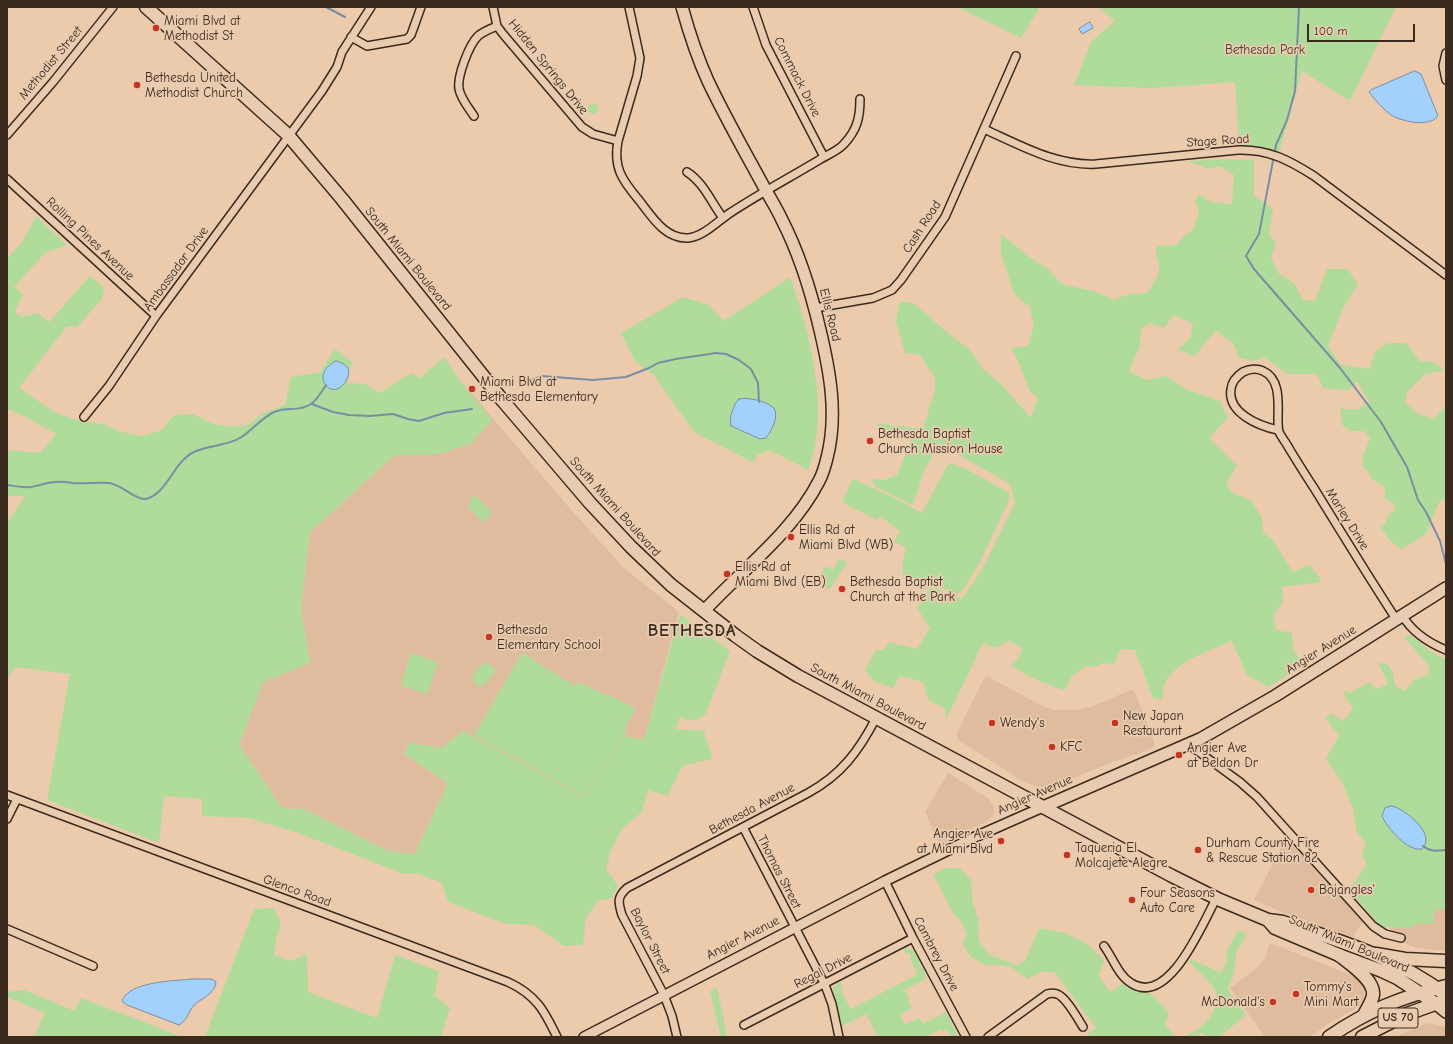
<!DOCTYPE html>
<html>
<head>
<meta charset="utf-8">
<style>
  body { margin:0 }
  #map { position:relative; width:1453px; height:1044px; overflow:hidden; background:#eccbac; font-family:"Comic Neue",sans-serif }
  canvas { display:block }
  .frame { position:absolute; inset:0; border:8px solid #3b2a1e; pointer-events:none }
  .scale { position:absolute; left:1307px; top:24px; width:108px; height:18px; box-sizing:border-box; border:2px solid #3b2a1e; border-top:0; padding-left:5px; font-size:12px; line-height:14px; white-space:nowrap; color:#3b2a1e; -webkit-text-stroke:3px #e9ccb0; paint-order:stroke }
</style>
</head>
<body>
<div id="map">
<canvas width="1453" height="1044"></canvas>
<div class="frame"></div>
<div class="scale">100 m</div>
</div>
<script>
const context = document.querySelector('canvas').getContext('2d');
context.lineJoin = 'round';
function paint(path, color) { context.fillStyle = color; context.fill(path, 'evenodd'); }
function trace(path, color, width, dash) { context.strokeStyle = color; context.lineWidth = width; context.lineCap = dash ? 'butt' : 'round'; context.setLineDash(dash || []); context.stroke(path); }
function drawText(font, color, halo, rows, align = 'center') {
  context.font = font + ' "Comic Neue",sans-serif'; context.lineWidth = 3.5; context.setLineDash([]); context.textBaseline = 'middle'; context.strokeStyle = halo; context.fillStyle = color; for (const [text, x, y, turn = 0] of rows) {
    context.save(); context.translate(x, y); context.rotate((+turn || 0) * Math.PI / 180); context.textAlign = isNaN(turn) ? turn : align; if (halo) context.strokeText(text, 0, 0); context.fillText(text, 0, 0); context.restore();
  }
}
const built = new Path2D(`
  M468,389L565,503L624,568L679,612L644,740L625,736L585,798L463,731L442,749L404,754L448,783L415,854L388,851L304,809L282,808L239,745L263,682L310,662L301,609L310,532Z
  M988,677L1039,704L1053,710H1076L1091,707L1128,691L1132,690L1135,693L1147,723L1154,742V746L1151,749L1110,763L1051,787L1042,788L1032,785L1019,779L960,741L957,737L958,731L984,678Z
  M948,773L988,798L993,804L994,811L993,815L987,821L940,845L925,812Z
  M1286,838L1363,921L1353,937L1282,912L1254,900Z
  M1446,857V951L1417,948L1402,942L1356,889Z
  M1269,943L1278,946L1356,977L1361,982L1365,988L1363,1000L1359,1006L1353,1010L1326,1025L1310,1037H1265L1230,988L1258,967L1266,956Z
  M1428,1023L1444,1026L1446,1028V1037H1394Z`);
const green = new Path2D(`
  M957,7H1040L1021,38Z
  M1098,7H1396L1350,101L1302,71L1279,153L1258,147L1239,146L1235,82L1150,88L1074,85L1091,42L1115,21Z
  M588 109a5 5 0 1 1 10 0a5 5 0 1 1-10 0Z
  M1224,159L1254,160V196L1273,209L1269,235L1276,244L1271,258L1279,274L1294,283L1303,300L1315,301L1327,269H1348L1358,285L1344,306L1328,347L1341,365L1370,369L1375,351L1389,343H1406L1420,361L1433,362L1444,370L1425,374L1407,392L1405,402L1416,413L1433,419L1446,406V499L1439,502L1426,534L1402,549L1391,542L1380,527L1385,524L1388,515L1395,510L1394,503L1385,499V487L1371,479L1369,473L1362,465L1364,454L1370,438L1364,431H1351L1342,425L1340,408L1357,410L1369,401L1357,381L1348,390L1323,388L1317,374H1287L1264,357L1253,361L1238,357L1234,344L1216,330L1195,356L1178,350L1190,338L1193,324L1174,315L1164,328L1150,323L1141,329L1140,346L1129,371L1147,380L1166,376L1185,389L1220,401L1228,418L1209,438L1237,466L1226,483L1232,493L1251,500L1262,518L1263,533L1272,539L1293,572L1310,565L1322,582L1282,587L1283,603L1273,614L1276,630L1292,633L1293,649L1303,666L1268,687L1247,675L1232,641C1209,651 1180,659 1166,681C1163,686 1163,694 1162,700L1153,698L1135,650L1121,649L1114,664L1103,663L1095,667L1086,666L1072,676L1065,690C1045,685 1028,676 1010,665L1018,659L1023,648L1009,641L995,648L983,643L946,720L945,708L928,700L923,682L900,676L893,688L873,681L865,670L876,650H884L889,642L917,649L930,628L917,608L931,586L962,599L984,566L1015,502L1010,484L940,444L924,471L913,505L874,486L872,479L884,480L897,475L911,440L882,430L876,423L913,428H923L935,390V378L920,355L905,353L896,321L900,302H912L948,333L970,350L983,369L1001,384L1031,418L1038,398L1030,391L1019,363L1011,348L1028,346L1034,325L1029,306L1014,294L1001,253V234L1029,257L1047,268L1062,284L1097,292L1114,300L1129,294L1147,293C1152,285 1160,276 1159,266C1157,256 1155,258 1157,246L1177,245L1183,237L1193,230L1199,211L1195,201L1199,194L1211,202L1232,204L1234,175L1219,166L1210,169L1187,161Z
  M36,216L67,245L45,253L14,287L23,294L15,312L22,317L38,313L49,322L90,276L104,288L102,299L77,327L67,326L19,388L56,413L79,421L103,424L122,432L142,436L162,430L174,415L193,414L211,423L231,427L248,425L263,413L285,405L291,377L320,372L335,349L352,362L347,383L365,384L380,393L411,373L420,378L444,357L459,379L492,420L472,443L439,454L395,455L310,532L301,609L310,663L263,682L239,745L282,808L304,809L388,851L415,854L448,783L404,754L409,743L442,748L463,731L585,798L625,736L644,740L680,614L730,651L706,713C698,722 691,721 680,717L676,729L704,731L712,759L682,766L668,796L648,790L642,812L623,828L611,850L606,869L618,886L612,898L598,901L586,918L583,945L564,946L534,925L506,924L448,902L442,883L419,874H404L298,833L249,818L202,816V799L164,796L159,843L47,800L70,674L15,667L7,680V523L25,496H7V450L40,453L56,434L22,415L7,409V259L22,242Z
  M790,277C810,332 831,414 808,470L770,450L757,455L754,463L694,432L653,374L635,361L621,333L683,297L707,304L724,321ZM737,402L772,429L766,438L730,424L731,418Z
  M952,464L964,468L1008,492L1010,498L979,564L962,591L956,594L930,582L926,590L903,575L902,567L906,548L894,541L900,531L880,516L877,520L842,502L853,479L897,499L922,513L947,466Z
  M475,495L490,510L491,514L483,522L469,508L471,499Z
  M840,558L847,563L829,590L815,581L826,566L833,570Z
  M1411,635L1431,652L1446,659V909H1434V924H1417L1410,928L1381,927L1349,890L1367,865L1362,854L1366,843L1357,832L1353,809L1342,782L1326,759L1339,735L1325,718L1331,713L1343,721L1353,709L1343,693L1346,690L1349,693L1370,682L1375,690L1388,684L1378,662L1388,665L1393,673L1396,687L1405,691L1414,680L1428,675L1429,665L1419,655L1404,636ZM1389,828L1425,845L1422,849H1414Z
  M411,653L438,662L427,694L401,685Z
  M522,653L575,686L578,682L602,693L618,699L636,709L626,725L625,735L585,797L474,735Z
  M485,661L496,670L485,684L479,687L473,681V675Z
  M945,868H960L971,880L972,899L978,919L979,941L990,955L1017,965L1025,961L1039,928L1065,933L1087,944L1104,960L1099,976L1110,992L1122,984L1138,992L1150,993L1169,1012L1165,1025L1176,1037H1084L1096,1028L1055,973L1042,971L1028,979L1009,966L984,965L971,957L962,943L967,935L963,924L953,913L933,874Z
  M274,908L281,923L276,940L274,955L291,961L307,954L308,992L377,1018L395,955L439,971L435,996L450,1008L441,1036L440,1037H205L254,909Z
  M1238,930L1247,934L1236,952L1234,972L1228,990L1246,1015L1219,1037H1206L1203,1032L1196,1037H1183C1200,1031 1223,1011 1215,990C1212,984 1195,968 1189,962L1191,959L1221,973L1227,961V951Z
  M905,947L914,951L926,976L925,979L903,991L904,993L906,992L910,999L908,1001L912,1008L901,1014L900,1015L904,1023L906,1024L920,1018L923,1024L946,1012L958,1037H952L947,1029L943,1032L941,1029L926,1037H878L866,1014L842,1026L833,992L834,986L840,982L843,987L841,988L842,991H841L851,1009L918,974L910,959L911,958L909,953L906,954L903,948Z
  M717,987L727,1037H721L710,991Z
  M24,990L75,1011L81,998L183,1037H34L45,1013L7,997V992Z`);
const water = new Path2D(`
  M1090,22L1093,28L1082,34L1079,29Z
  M1415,71L1421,74L1438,116C1436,118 1434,120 1431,121C1420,125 1401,121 1391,115C1383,109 1376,101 1369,92L1371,90Z
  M336,361C339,362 344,363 347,367C354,377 336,400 325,384C319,375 328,364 336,361Z
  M739,399C749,397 766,401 774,408C779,417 772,430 766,438L760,439L731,426C729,418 733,405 739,399Z
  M1392,806C1405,809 1437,834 1422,849C1408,852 1387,828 1382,816L1385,808Z
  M192,979H212L216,982C215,994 202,998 194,1005C189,1011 186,1022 179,1025L127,1005L122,1001C129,981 175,981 192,979Z`);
const stream = new Path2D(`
  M326,7L345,17
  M1299,7L1295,91L1287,120L1276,145L1259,234L1246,256L1254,269L1340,368L1381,422L1407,467L1418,500L1426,512L1440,541L1446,564
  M527,381L542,376L593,380L626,377L649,368L658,363L676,359L716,353L726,354L739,360L751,369L758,383L759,402
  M312,404L333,412L349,415L370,416L393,414L408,419L419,421L444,413L472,409
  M7,485C15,486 23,488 31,487C39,486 47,482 55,482C61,481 67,482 73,483C85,484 97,482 109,483C121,484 135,500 145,499C167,495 173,462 194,452C209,445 226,446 240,438C252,431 261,418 274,412C279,410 285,409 291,409C311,409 316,401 326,385
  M1423,846C1430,852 1437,851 1446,850`);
const minor = new Path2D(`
  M493,7L497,26L503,34L582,127L593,134L618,141
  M629,7L640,58L637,76L618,141C613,167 622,180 638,199C651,215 664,239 688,238C703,237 718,221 730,213C759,194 789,178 819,160C827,155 838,151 844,144C857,130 860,118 860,99
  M753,7L766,45L824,157
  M351,37L367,46L407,39L411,35L421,7
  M1446,53L1443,66L1446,80
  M474,116C468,107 461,99 459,89C457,76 469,45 478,36C484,31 490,29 497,26
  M984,129C1020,145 1056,166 1096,164L1238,150C1268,149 1289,160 1314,176L1446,275
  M7,135L53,82L113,7
  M687,172C704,183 711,202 723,218
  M7,179L156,316
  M815,308L873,298L892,290L901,280L945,217L1016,56
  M84,417L109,386L156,316L322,91L337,67L342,52L371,7
  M1278,430C1259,426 1227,413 1231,389C1232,381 1237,376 1243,372C1249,369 1257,368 1263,371C1281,379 1278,403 1278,420C1278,424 1278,428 1279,432C1282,438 1287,444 1290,450C1298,463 1306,476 1314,488C1341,532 1368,576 1396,619
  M1402,615C1412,632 1429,643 1446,650
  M1188,744L1240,782L1257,797L1373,926L1385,934L1401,938
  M7,795L508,982C536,995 544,1010 557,1037
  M7,819L17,799
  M743,827L825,985L832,1004L839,1037
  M885,881L913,938L966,1037
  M7,929L93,966
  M1104,946C1113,958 1118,975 1131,983C1169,1008 1203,922 1216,899
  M744,1025L913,938
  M677,1037L672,1016L664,995L622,915C618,902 617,897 627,888L808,793C841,775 859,751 876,718
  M988,1037L1047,994C1051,993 1054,993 1057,994C1066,997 1078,1019 1083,1027`);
const tertiary = new Path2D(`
  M584,1037L885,881L975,837L1043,807`);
const secondary = new Path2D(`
  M682,7C689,32 697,57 708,81C725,117 745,152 764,187C770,198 777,209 782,220C800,255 811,291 820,330C830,372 838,415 827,458C825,466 823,474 819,481C793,532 743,569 704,611
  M1043,807L1200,739L1275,696L1446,588
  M1435,1003L1446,1012`);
const primary = new Path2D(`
  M146,7L288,135L342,199L503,401L590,503L631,547L671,585L736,636L757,651L798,676L1172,876L1220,900L1268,920L1283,922C1340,941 1398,958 1446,995
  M1268,920L1275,928L1339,955L1382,971L1397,978L1435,1003`);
const trunk = new Path2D(`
  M1376,954L1405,959L1446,961
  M1339,955C1350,964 1375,980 1373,995C1372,1002 1367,1009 1364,1015
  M1329,1037C1367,1011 1401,997 1446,986
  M1362,1037L1407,1014L1446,1000`);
const markers = [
  [156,28,4,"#c8321e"],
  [137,85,4,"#c8321e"],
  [472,389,4,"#c8321e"],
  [870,441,4,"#c8321e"],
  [791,537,4,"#c8321e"],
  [727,574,4,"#c8321e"],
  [842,589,4,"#c8321e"],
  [489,637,4,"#c8321e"],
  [992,723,4,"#c8321e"],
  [1115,723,4,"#c8321e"],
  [1052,747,4,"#c8321e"],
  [1179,755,4,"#c8321e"],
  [1001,841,4,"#c8321e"],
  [1198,850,4,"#c8321e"],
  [1067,855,4,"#c8321e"],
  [1311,890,4,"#c8321e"],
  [1132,900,4,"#c8321e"],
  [1296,994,4,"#c8321e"],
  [1273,1002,4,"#c8321e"]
];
const shields = [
  [1398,1018,40]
];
const shieldNames = [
  ["US 70",1398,1018]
];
const poiNames = [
  ["Miami Blvd at",164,21],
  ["Methodist St",164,36],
  ["Bethesda United",145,78],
  ["Methodist Church",145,93],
  ["Miami Blvd at",480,382],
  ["Bethesda Elementary",480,397],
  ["Bethesda Baptist",878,434],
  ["Church Mission House",878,449],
  ["Ellis Rd at",799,530],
  ["Miami Blvd (WB)",799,545],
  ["Ellis Rd at",735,567],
  ["Miami Blvd (EB)",735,582],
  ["Bethesda Baptist",850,582],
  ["Church at the Park",850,597],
  ["Bethesda",497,630],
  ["Elementary School",497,645],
  ["New Japan",1123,716],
  ["Restaurant",1123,731],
  ["Wendy's",1000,723],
  ["KFC",1060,747],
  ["Angier Ave",1187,748],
  ["at Beldon Dr",1187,763],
  ["Angier Ave",993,834,"right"],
  ["at Miami Blvd",993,849,"right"],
  ["Durham County Fire",1206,843],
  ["& Rescue Station 82",1206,858],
  ["Taqueria El",1075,848],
  ["Molcajete Alegre",1075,863],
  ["Bojangles'",1319,890],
  ["Four Seasons",1140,893],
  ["Auto Care",1140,908],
  ["Tommy's",1304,987],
  ["Mini Mart",1304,1002],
  ["McDonald's",1265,1002,"right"]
];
const parkNames = [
  ["Bethesda Park",1265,50]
];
const streetNames = [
  ["Methodist Street",51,63,-50],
  ["Hidden Springs Drive",548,67,51],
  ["Commack Drive",797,77,63],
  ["Stage Road",1218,141,-4],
  ["Cash Road",922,227,-57],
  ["Rolling Pines Avenue",90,239,43],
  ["South Miami Boulevard",408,259,51],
  ["Ambassador Drive",176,269,-54],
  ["Ellis Road",830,315,76],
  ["South Miami Boulevard",615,507,48],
  ["Marley Drive",1347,519,58],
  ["Angier Avenue",1321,650,-32],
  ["South Miami Boulevard",868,697,28],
  ["Angier Avenue",1035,795,-24],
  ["Bethesda Avenue",752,809,-28],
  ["Thomas Street",779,872,63],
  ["Glenco Road",297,891,20],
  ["Angier Avenue",743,938,-27],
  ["Baylor Street",650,941,63],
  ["South Miami Boulevard",1349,944,23],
  ["Cambrey Drive",936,954,62],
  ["Regal Drive",823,971,-27]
];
const districtNames = [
  ["BETHESDA",692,631]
];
paint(built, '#debc9d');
paint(green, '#afdc9a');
paint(water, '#a3d1fe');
trace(water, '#798ea4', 1);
trace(stream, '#798ea4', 2);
trace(minor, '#3b2a1e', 10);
trace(tertiary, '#3b2a1e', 12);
trace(secondary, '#3b2a1e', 14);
trace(primary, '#3b2a1e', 15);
trace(trunk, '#3b2a1e', 15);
trace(minor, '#e9ccb0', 7);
trace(tertiary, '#e9ccb0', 9);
trace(secondary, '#e9ccb0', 11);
trace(primary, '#e9ccb0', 12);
trace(trunk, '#e9ccb0', 12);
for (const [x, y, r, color] of markers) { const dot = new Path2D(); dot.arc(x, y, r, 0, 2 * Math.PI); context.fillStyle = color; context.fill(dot); trace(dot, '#e9ccb0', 1.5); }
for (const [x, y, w] of shields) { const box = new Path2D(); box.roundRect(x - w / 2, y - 10, w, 20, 3); context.fillStyle = '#e9ccb0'; context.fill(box); trace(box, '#3b2a1e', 1); }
drawText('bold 12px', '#3b2a1e', null, shieldNames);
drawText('13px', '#3b2a1e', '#e9ccb0', poiNames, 'left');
drawText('13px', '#473c2a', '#e9ccb0', parkNames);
drawText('13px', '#3b2a1e', '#e9ccb0', streetNames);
context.letterSpacing = '1px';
drawText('bold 17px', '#3b2a1e', '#e9ccb0', districtNames);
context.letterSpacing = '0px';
</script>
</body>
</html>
